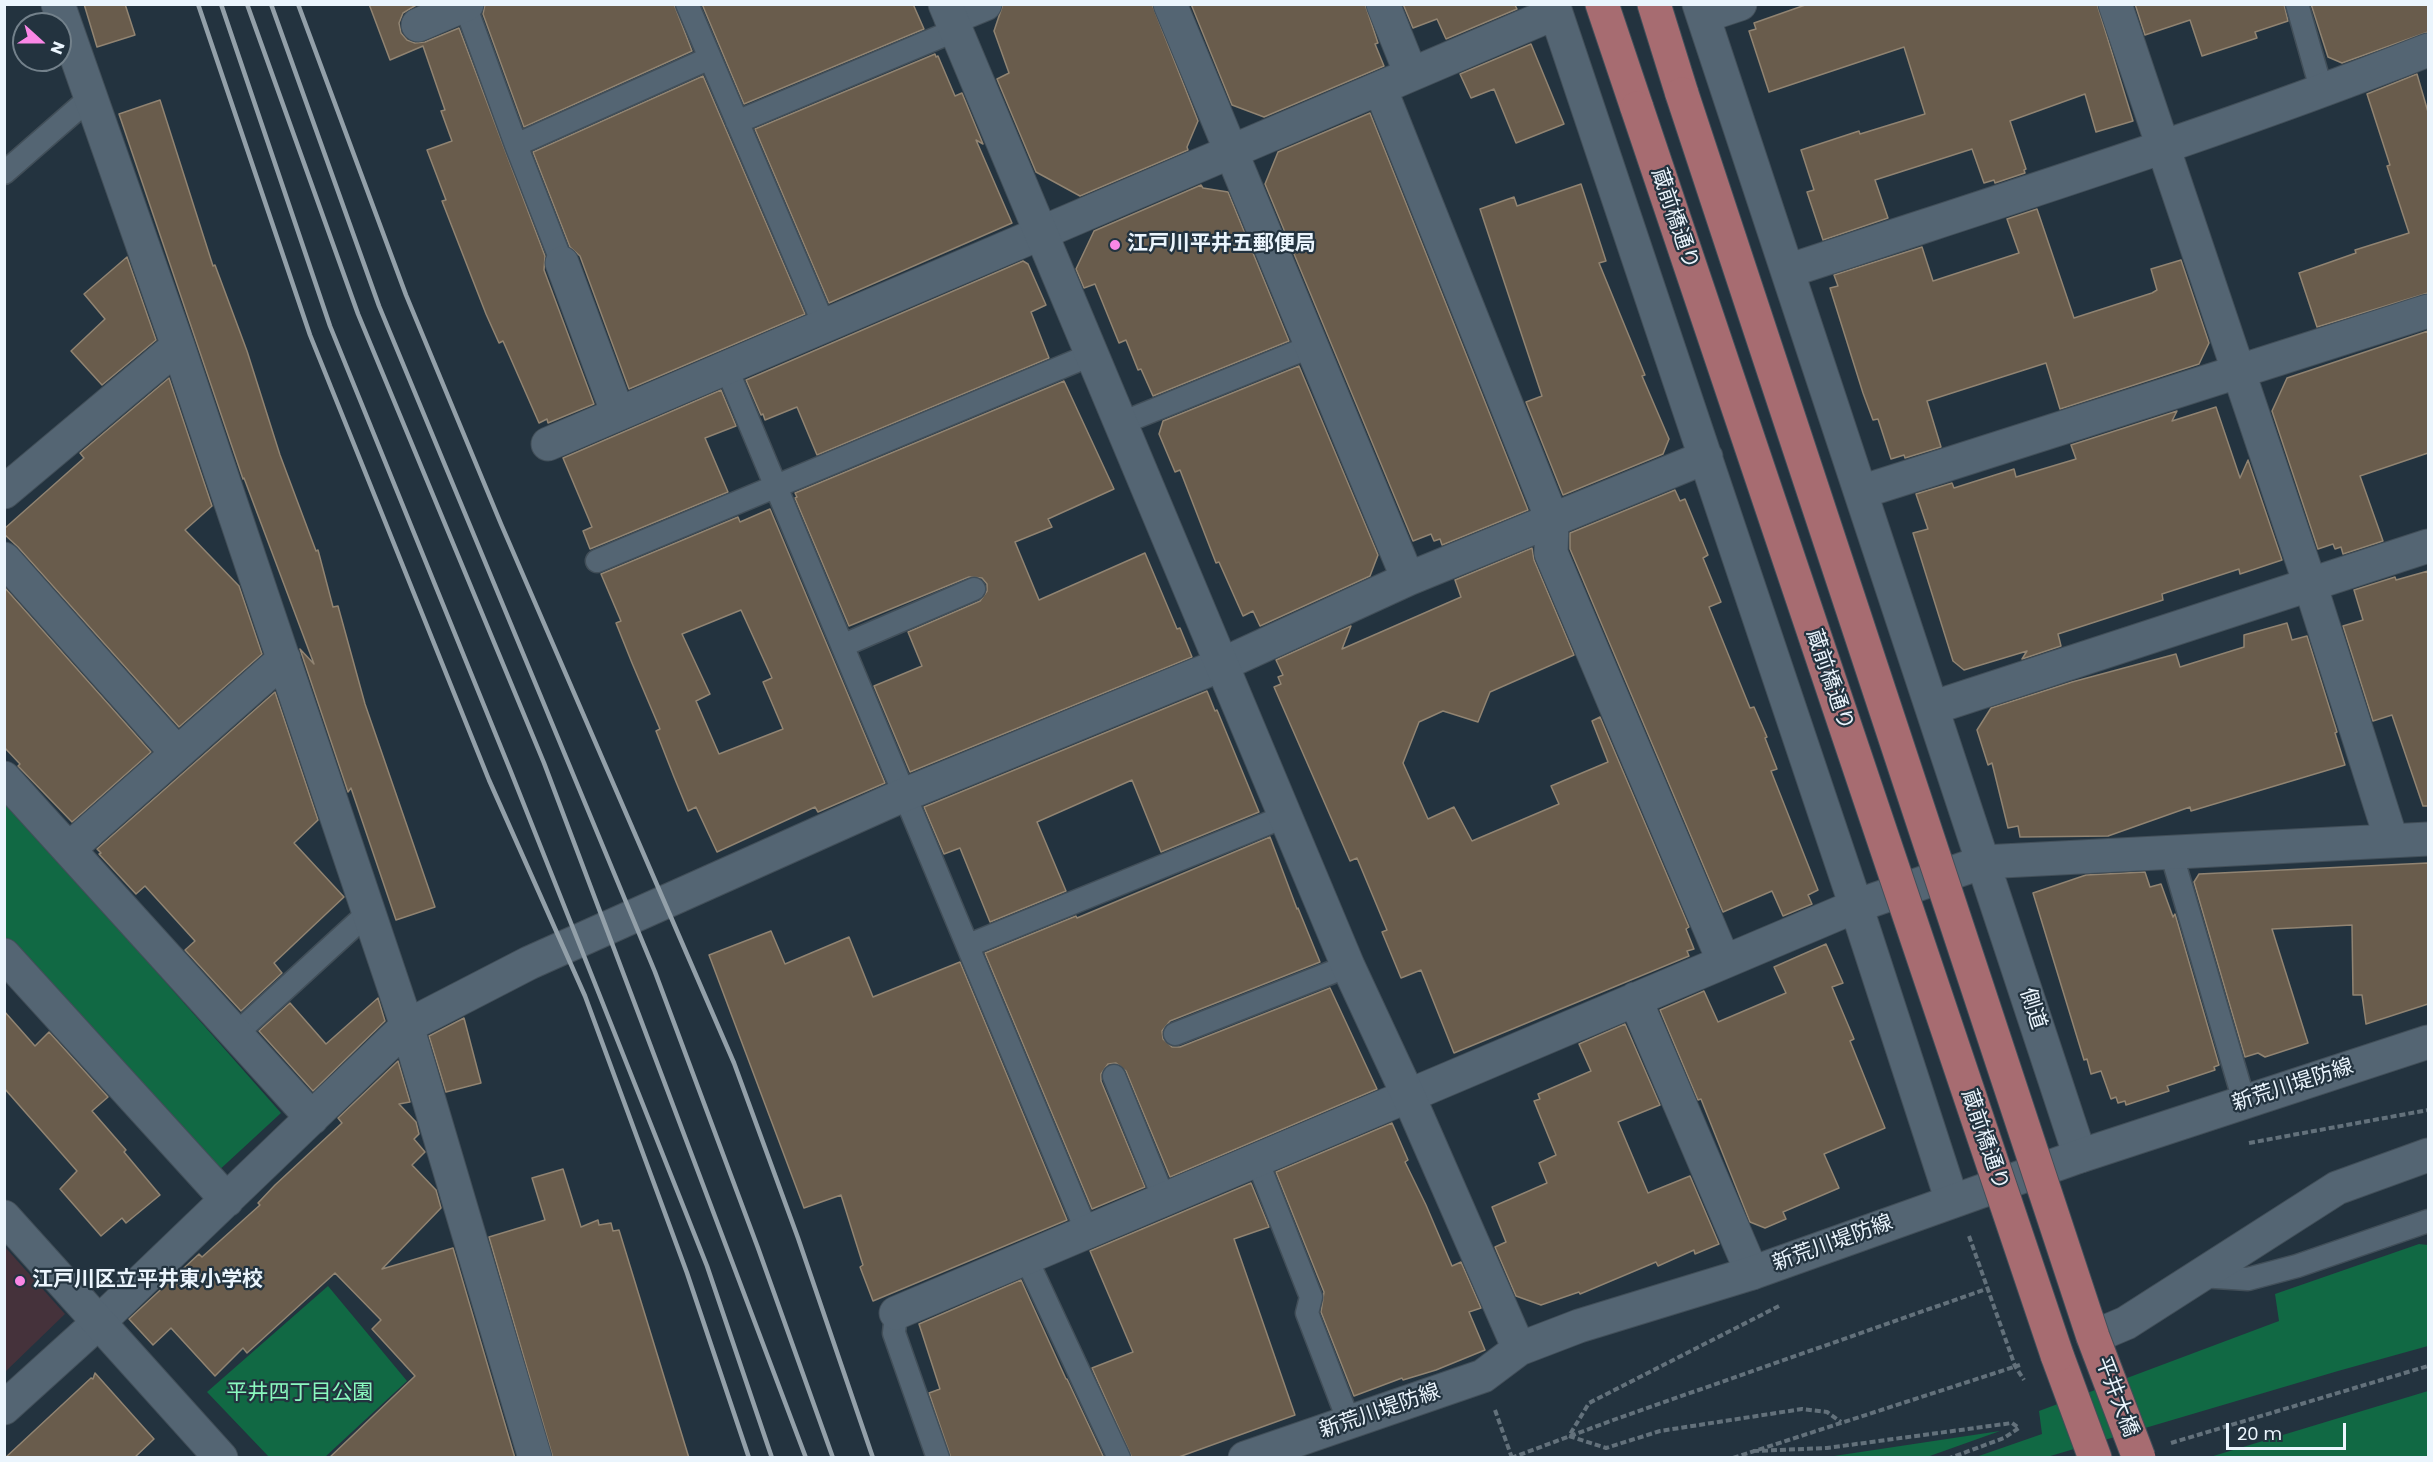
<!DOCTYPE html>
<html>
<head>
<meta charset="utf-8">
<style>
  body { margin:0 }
  #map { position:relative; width:2433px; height:1462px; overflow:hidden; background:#23333f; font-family:Poppins,sans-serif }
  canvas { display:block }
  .frame { position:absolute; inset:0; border:6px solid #ebf5fd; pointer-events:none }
  .north { position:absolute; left:12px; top:12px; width:60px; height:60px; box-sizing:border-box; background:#23333f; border:2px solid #73818b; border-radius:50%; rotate:111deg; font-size:16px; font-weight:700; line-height:24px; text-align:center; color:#ebf5fd }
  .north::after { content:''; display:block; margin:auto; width:21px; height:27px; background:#fa87e6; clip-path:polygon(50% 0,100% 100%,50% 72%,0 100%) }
  .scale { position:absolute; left:2226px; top:1423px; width:120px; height:27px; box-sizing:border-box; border:3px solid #ebf5fd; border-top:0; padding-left:8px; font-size:18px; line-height:21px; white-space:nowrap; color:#ebf5fd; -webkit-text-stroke:4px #23333f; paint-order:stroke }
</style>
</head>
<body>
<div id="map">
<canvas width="2433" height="1462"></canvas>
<div class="frame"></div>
<div class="north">N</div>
<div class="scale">20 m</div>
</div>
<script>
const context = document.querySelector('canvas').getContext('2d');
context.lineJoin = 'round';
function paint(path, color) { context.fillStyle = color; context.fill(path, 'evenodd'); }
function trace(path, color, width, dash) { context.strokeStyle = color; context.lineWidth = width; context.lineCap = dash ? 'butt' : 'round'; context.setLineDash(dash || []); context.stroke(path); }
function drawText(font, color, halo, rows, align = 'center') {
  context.font = font + ' Poppins,"Noto Sans JP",sans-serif'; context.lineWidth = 4.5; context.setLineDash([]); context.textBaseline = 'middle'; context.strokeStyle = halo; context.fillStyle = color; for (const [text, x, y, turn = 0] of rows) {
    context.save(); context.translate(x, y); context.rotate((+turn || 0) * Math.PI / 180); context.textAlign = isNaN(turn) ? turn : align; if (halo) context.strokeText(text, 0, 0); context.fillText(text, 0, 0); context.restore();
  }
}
const education = new Path2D(`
  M5,1247L65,1314L5,1372H4Z`);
const green = new Path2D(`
  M4,799L281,1113L216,1173L5,941Z
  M2419,1244L2428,1245V1346L2338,1371L2047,1457L1973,1458L2042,1434L2039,1411L2279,1321L2275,1294Z
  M328,1286L407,1381L325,1457H269L207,1392Z
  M2428,1391V1457H2210Z
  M2000,1431L1927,1457H1825L1834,1456Z`);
const building = new Path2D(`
  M84,4H125L135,35L97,47Z
  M369,4H418L403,13L399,23L401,33L407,40L415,43L425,42L459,28L545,256L544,270L594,404L548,423L547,419L539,423L503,341L499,343L486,314L442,201L446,200L427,150L452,141L441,111L445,110L423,46L390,60Z
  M485,4H674L692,51L524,127L483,14Z
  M702,4H913L924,29L744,104Z
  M1003,4H1152L1198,121L1187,147L1188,150L1080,196L1036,172L997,79L1009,73L994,31Z
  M1191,4H1365L1378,43L1375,44L1384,66L1264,117L1232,105Z
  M1403,4L1515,5L1517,9L1446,39L1437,19L1413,28Z
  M1808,4H2097L2133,121L2096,132L2085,94L2010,121L2026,169L2024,170L2025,173L1995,183L1994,180L1984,183L1972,149L1875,180L1888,218L1823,240L1807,192L1814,190L1801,150L1859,131L1860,134L1925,114L1904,47L1769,92L1749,31L1756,29L1754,23Z
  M2135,4H2284L2288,21L2255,32L2257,38L2202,56L2190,20L2145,35Z
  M2311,4H2428V32L2342,63L2328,57Z
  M1531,44L1564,124L1516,143L1494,89L1471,98L1460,74Z
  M935,54L936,57L938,56L955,96L962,93L983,144L976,140L1012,223L829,303L755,129Z
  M2417,74L2428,112V293L2317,327L2299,273L2356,253L2355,250L2409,233L2387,166L2390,165L2367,94Z
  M703,76L805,314L629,389L580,256L570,247L533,152Z
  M160,100L213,266L215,265L247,351L280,455L316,551L318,550L333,607L338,606L365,704L435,907L396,920L351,788L348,792L300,649L314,664L244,478L243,479L119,114Z
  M1370,113L1528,510L1442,545L1440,539L1434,541L1431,534L1413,541L1265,184L1278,152Z
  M1581,184L1606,261L1599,263L1645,375L1642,376L1669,439L1663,454L1563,495L1526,402L1542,396L1480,209L1514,197L1517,206Z
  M1201,185L1203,188L1228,192L1289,341L1153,396L1141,369L1138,370L1126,340L1119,343L1095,284L1084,288L1076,269L1094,231Z
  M2037,209L2074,318L2152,293L2157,290L2151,269L2181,260L2209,343L2199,364L2060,409L2046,363L1927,401L1941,447L1905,458L1904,455L1891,459L1878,419L1873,420L1863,393L1830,288L1838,286L1834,275L1922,247L1933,281L2019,253L2007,219Z
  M127,257L156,340L102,385L71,351L105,319L84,294Z
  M1023,261L1028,264L1046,305L1031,312L1049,358L817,455L797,407L765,420L763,414L761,415L746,380Z
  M2428,331V453L2360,476L2383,541L2343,554L2341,547L2335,549L2333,544L2318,549L2272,411L2287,378Z
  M1299,366L1378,555L1370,576L1260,626L1253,611L1243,616L1219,562L1216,563L1180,470L1175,472L1159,434L1163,421Z
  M169,378L212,506L185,530L239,586L262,654L179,727L18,547L4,534V529L84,458L80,453Z
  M1064,381L1114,489L1048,519L1052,527L1015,542L1039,600L1145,553L1177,629L1180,628L1192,657L910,772L874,686L922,666L908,632L980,601L987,591V584L982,578L969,577L849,626L795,498L797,497L795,493Z
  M721,390L736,426L705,438L728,492L590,549L583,531L592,527L563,458Z
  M2216,407L2240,478L2248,460L2282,560L2240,574L2239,569L2162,594L2163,600L2058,634L2061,646L2022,659L2027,651L1964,670L1953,661L1913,533L1928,529L1916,494L1952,483L1954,488L2014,469L2016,477L2076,459L2071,445L2177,411L2172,421Z
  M1675,490L1680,501L1685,499L1708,555L1703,558L1721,602L1709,607L1750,708L1754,707L1767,737L1765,738L1777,769L1771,771L1818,890L1808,895L1812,904L1783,916L1772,891L1723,912L1570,549V533Z
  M770,509L885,783L818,812L815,807L717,852L696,807L688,811L674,777L656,731L660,729L632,663L616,623L621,621L601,574L738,517L740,522ZM741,610L772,678L763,682L783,729L719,754L696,701L710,694L682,634Z
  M1532,548L1534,560L1574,655L1490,692L1478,722L1443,711L1419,722L1403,763L1428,819L1454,807L1472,841L1559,804L1551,786L1608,762L1592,721L1600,717L1689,927L1686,929L1694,949L1687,951L1689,956L1454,1053L1421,970L1401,978L1382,932L1387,930L1357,858L1350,861L1274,687L1281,684L1278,677L1283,675L1276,660L1351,626L1342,649L1461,597L1455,580Z
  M2428,571V806H2423L2392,715L2373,721L2343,626L2363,620L2354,590L2395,577L2396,580Z
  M5,588L151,752L72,822L18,766L20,764L4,747Z
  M2287,623L2292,640L2307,636L2337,732L2335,733L2345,765L2191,811L2190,807L2108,836L2020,837L2018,826L2008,828L1992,763L1988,765L1977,730L1991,708L2072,682L2176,654L2180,667L2244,647V635Z
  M1207,691L1215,711L1217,710L1259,812L1161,852L1132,780L1037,822L1066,891L990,922L960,848L944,854L924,807Z
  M275,692L318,820L294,843L344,897L274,963L282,973L241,1011L185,950L195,941L145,886L136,894L99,854L101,853L97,849Z
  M1270,837L1297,909L1298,908L1320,962L1170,1021L1162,1031L1163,1039L1172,1047H1180L1330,988L1377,1089L1170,1177L1126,1071L1116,1063L1108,1064L1101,1074V1081L1145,1187L1092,1209L985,953L1076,916L1077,918Z
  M2428,863V1004L2366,1024L2362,995H2353L2352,925L2272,929L2308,1043L2265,1057L2258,1053L2245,1057L2194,882L2199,874Z
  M2145,872L2150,887L2161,884L2173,917L2175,914L2219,1065L2214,1067L2215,1070L2167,1086L2169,1091L2126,1105L2125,1101L2118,1103L2116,1097L2111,1099L2101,1071L2091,1074L2087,1059L2084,1060L2033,893L2086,875Z
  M771,931L785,964L849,937L873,997L960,962L1067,1220L873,1301L860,1267L863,1265L841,1195L804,1208L709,955Z
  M1826,944L1843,983L1832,987L1854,1039L1850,1041L1885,1128L1824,1154L1839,1188L1783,1212L1786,1219L1765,1228L1750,1222L1701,1099L1698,1100L1660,1010L1704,991L1718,1022L1786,993L1774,967Z
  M378,998L385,1021L313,1091L259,1031L290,1003L326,1044Z
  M4,1011L35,1046L49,1032L108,1097L92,1111L126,1150L124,1152L160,1195L126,1223L122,1218L101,1236L60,1189L77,1171L4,1088Z
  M464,1018L481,1083L446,1092L429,1036Z
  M1625,1024L1660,1105L1618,1122L1648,1193L1690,1176L1719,1244L1695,1254L1694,1250L1658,1266L1656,1262L1580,1294L1579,1292L1541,1305L1516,1296L1495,1247L1506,1242L1492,1207L1547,1183L1539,1163L1556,1155L1534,1101L1540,1099L1538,1094L1591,1071L1579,1044Z
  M398,1061L410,1102L399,1104L416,1122L419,1134L414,1139L425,1152L412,1165L436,1190L441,1208L382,1269L453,1248L515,1458H329L415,1376L372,1329L381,1320L335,1273L247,1353L243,1348L215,1376L171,1328L153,1345L129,1319L199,1254L202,1257L260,1205L258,1203L275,1185L342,1123L338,1118Z
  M1392,1123L1408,1160L1405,1162L1426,1205L1452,1266L1461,1262L1481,1308L1469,1312L1485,1350L1436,1370L1403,1380L1402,1378L1354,1396L1321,1312L1324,1292L1276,1172Z
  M563,1169L581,1227L598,1220L599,1225L611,1223L613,1231L619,1230L689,1458H553L489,1237L545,1220L532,1178Z
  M1251,1183L1269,1227L1234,1239L1295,1415L1176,1458H1132L1092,1368L1133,1352L1090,1251Z
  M1021,1280L1066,1379H1067L1104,1458H951L929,1393L940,1389L919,1324Z
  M95,1373L154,1439L134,1458H5L91,1378L93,1379Z`);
const path = new Path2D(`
  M2249,1143L2428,1110
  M1969,1236L2015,1366L2024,1380
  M1779,1306L1589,1403L1569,1436L1606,1448L1660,1431L1802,1409L1827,1412L1841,1422
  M1495,1410L1512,1458
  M2171,1443L2428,1366
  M1753,1451L1827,1448L2012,1423L2019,1428L2004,1438L1950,1458
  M1511,1458L1616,1419L1989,1288
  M1733,1458L2020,1365`);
const lane = new Path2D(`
  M687,4L824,325
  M2297,4L2322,92
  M465,5L516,145L710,58
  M737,122L956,30
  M516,145L562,263
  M4,173L91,97
  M726,367L1087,1232
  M1122,423L1312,346
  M597,561L1093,354
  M844,645L974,589
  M2171,852L2244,1101
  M969,945L1286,816
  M236,1034L369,912
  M1175,1034L1348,966
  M1114,1076L1164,1199
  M1257,1160L1311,1297L1307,1313L1349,1422
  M1026,1258L1119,1458
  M2200,1276L2248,1279L2297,1266L2428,1221
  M896,1313L894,1333L938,1458`);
const street = new Path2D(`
  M58,4L178,346L407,1026L535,1458
  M1170,4L1408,579
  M1383,4L1411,74
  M1553,4L1856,906L1952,1201
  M1699,4L2080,1156
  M2115,4L2310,584L2391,839
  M1704,16L1740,4
  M951,18L985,4
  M418,25L467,4
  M1380,88L1552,519L1551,553L1724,962
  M562,263L618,414
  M1788,271C2002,200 2218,133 2428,50
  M548,444L1555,13
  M4,492L178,346
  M1861,492L2428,311
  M4,559L177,753
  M1932,708L2428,546
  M4,778L312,1118
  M69,849L284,659
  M4,955L227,1200
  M1635,999L1752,1273
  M896,1313L1856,906L1983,862L2428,839
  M4,1408L99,1322L407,1026L529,963L906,794L1223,664L1408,579L1706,457`);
const secondary = new Path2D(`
  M945,4L1348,966L1408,1095L1519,1349
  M4,1217L221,1458
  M2093,1337L2126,1323L2337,1188L2428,1155
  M1245,1458L1483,1376L1519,1349L1579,1326L1752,1273L2080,1156L2428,1042`);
const primary = new Path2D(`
  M1602,4L1637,108
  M1654,4L1682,94
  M2057,1355L2095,1458`);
const rail = new Path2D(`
  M198,4L310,335L489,780L585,996L687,1273L749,1458
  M221,4L330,326L511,772L707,1266L772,1458
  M247,4L358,314L544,763L806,1458
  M271,4L379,306L655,972L758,1248L833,1458
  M298,4L406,295L501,524L734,1063L798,1238L873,1458`);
const primaryBridge = new Path2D(`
  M1682,94L2093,1337L2139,1458
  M1637,108L2057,1355`);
const markers = [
  [1115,245,6,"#fa87e6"],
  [20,1281,6,"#fa87e6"]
];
const streetNames = [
  ["蔵前橋通り",1674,219,71],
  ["蔵前橋通り",1829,680,71],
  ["側道",2032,1009,72],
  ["新荒川堤防線",2293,1086,-18],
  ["蔵前橋通り",1984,1140,71],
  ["新荒川堤防線",1833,1244,-20],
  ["平井大橋",2116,1397,69],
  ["新荒川堤防線",1380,1412,-19]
];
const poiNames = [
  ["江戸川平井五郵便局",1127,245],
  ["江戸川区立平井東小学校",32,1281]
];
const parkNames = [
  ["平井四丁目公園",300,1394]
];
paint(education, '#45323b');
paint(green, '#116944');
paint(building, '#695c4c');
trace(building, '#918472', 1.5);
trace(lane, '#424f59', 25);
trace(street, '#424f59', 35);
trace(secondary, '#424f59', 35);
trace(primary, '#424f59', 35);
trace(path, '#63717b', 4, [6, 3]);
trace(lane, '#546573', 22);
trace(street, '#546573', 33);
trace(secondary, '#546573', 33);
trace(primary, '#a76c71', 33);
trace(rail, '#93a0a9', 4.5);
trace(primaryBridge, '#424f59', 35, []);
trace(primaryBridge, '#a76c71', 33);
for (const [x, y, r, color] of markers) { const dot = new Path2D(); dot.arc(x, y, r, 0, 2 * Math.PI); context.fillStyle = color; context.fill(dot); trace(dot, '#23333f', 2); }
drawText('21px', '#ebf5fd', '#23333f', streetNames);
drawText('bold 21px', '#ebf5fd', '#23333f', poiNames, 'left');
drawText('21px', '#8af9bf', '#23333f', parkNames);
</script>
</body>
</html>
